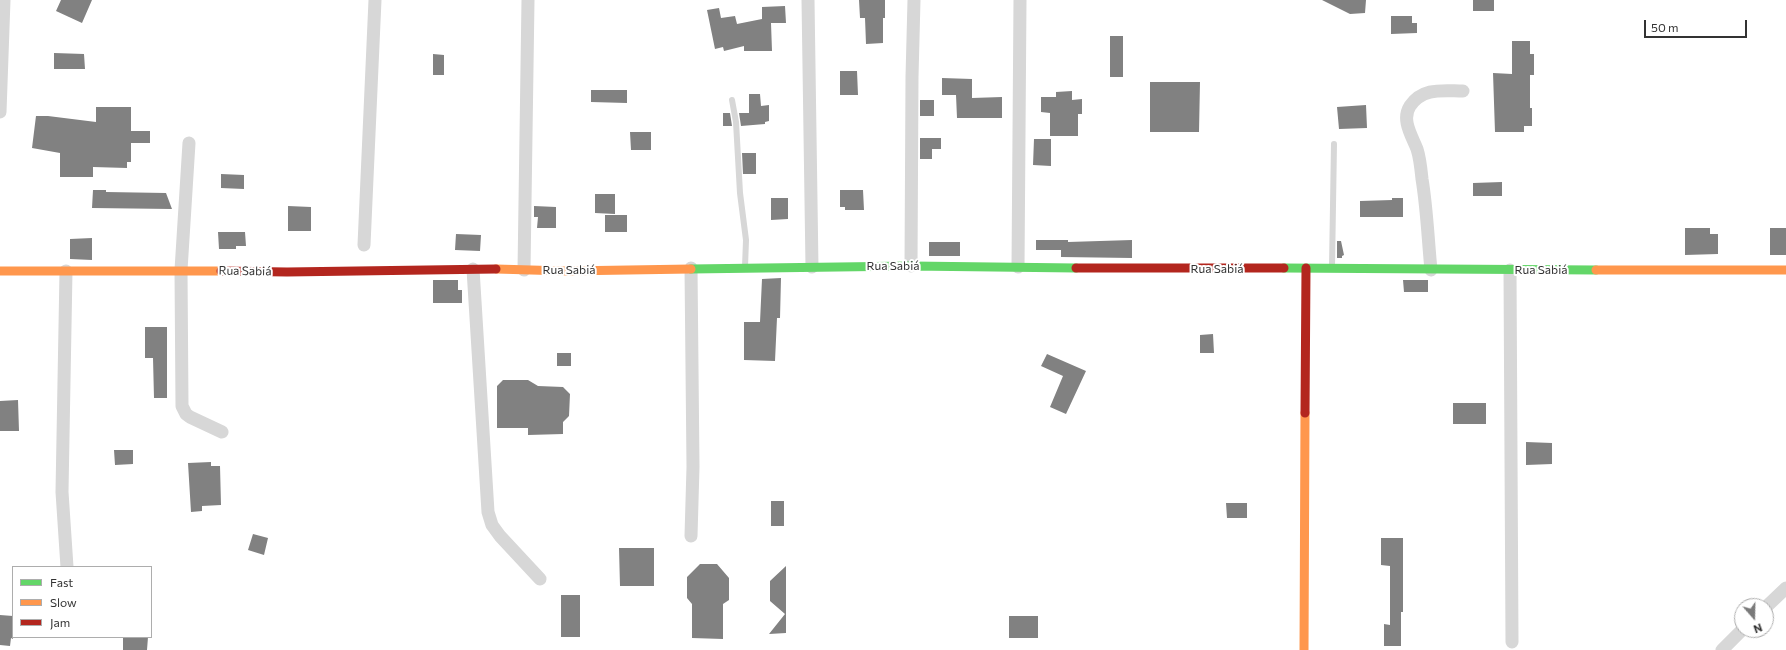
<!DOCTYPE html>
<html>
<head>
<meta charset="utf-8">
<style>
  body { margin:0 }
  #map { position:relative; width:1786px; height:650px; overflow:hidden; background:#fff; font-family:Commissioner,sans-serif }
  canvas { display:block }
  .legend { position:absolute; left:12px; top:566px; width:140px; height:72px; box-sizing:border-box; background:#fff; border:1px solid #adadad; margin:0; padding:5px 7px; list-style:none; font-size:12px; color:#333 }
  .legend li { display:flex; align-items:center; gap:8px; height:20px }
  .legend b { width:20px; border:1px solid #adadad }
  .north { position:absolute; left:1734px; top:598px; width:40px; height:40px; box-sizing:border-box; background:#fff; border:1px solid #adadad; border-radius:50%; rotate:160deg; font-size:11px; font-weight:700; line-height:16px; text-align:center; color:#333 }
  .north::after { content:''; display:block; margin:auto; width:14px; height:18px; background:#7a7a7a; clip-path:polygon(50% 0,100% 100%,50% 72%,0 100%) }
  .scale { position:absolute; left:1644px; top:20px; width:103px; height:18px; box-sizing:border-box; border:2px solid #333; border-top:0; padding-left:5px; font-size:12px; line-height:14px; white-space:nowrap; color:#333; -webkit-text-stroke:3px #fff; paint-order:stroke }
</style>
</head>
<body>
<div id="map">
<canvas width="1786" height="650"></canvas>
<ul class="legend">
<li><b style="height:5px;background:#63d668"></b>Fast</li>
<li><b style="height:5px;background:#ff974d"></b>Slow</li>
<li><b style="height:5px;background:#b3261e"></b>Jam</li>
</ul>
<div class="north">N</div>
<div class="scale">50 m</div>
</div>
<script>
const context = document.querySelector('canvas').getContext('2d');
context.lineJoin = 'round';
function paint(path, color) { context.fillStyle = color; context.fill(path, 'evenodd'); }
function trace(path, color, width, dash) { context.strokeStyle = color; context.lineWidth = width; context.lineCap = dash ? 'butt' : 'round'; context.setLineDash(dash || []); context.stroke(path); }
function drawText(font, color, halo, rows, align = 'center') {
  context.font = font + ' Commissioner,sans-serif'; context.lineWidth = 4; context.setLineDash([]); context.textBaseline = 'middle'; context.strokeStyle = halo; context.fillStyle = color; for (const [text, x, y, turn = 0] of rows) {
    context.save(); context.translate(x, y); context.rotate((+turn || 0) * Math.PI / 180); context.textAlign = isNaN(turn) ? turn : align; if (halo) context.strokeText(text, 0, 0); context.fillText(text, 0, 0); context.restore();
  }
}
const building = new Path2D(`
  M61,0H92L82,23L56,11Z
  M859,0H885V18H883V43L866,44L865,18H860Z
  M1322,0H1366L1365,13L1350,14Z
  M1473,0H1494V11H1473Z
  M785,6L786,23H771L772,51H744V46L724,51L723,47L715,49L707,10L719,8L721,18L735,16L737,24L762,19V7Z
  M1391,16H1412V23H1417V33L1391,34Z
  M1110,36H1123V77H1110Z
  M1512,41H1530V54H1534V75H1530V108H1532V126H1524V132H1495L1493,73L1512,74Z
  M54,53L84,54L85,69H54Z
  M433,54L444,55V75H433Z
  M840,71H857L858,95H840Z
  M942,78L972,79V98L1002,97V118H957L956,95H942Z
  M1150,82H1200L1199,132H1150Z
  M591,90H627V103L591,102Z
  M1072,91V100L1082,99V114H1078V136H1050V113L1041,112V97H1056V92Z
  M749,94H760L761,106L769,105V121L765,122V124L741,126L739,113H749Z
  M920,100H934V116H920Z
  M1366,105L1367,128L1339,129L1337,107Z
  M96,107H131V131H150V143H131V162H127V168L93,167V177H60V153L32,148L36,116H48L96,122Z
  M723,113H730L732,126H723Z
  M630,132H651V150H631Z
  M920,138H941V149H932V159H920Z
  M1034,139H1051V166L1033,165Z
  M742,153H756V174H743Z
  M221,174L244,175V189L221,188Z
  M1502,182V196H1473V183Z
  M93,190H106V192L166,193L172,209L92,208Z
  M840,190H863L864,210H845V207H840Z
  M595,194H615V214L595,213Z
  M771,198H788V219L771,220Z
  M1392,198H1403V217H1360V201L1392,200Z
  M288,206L311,207V231H288Z
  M534,206L556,207V228H537L538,217H534Z
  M605,215H627V232H605Z
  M1685,228H1710V234H1718V254L1685,255Z
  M1770,228H1786V255H1770Z
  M218,232H245L246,246H236V249H219Z
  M456,234L481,235L480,251L455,250Z
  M92,238V260L70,259V239Z
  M1036,240H1068V242L1132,240V258L1061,257V250H1036Z
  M1337,241H1341L1344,255L1342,256V258H1337Z
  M929,242H960V256H929Z
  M781,278L780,318H777L775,361L744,360V322H760L762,279Z
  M433,280H458V290H462V303H433Z
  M1403,280H1428V292H1404Z
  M145,327H167V398H154L153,358H145Z
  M1213,334L1214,353H1200V335Z
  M557,353H571V366H557Z
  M1047,354L1086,371L1066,414L1050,407L1063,376L1041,366Z
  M503,380H528L538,386L563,387L570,394L569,416L563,422V434L528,435V428H497V386Z
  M18,400L19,431H0V401Z
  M1453,403H1486V424H1453Z
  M1526,442L1552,443V464L1526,465Z
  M114,450H133V464L115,465Z
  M211,462V466H220L221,505L202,506V511L191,512L188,463Z
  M771,501H784V526H771Z
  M1226,503H1247V518H1227Z
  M253,534L268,538L264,555L248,550Z
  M1381,538H1403V612H1401V646H1384V624L1390,625V566L1381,565Z
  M619,548H654V586H620Z
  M700,564H717L729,578V600L723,604V639L692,638V604L687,598V577Z
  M786,566V633L769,634L785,614L770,601V581Z
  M561,595H580V637H561Z
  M0,615L13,616V639L11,638L10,646L0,645Z
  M1009,616H1038V638H1009Z
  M123,637H148L147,650H123Z`);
const lane = new Path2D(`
  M732,100L736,122L740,193L746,240L745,267
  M1332,267L1334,144`);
const street = new Path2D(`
  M808,0L812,267
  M0,112L4,0
  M189,143L181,270L182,406L186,414L190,417L222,432
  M364,245L375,0
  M911,266L912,77L914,0
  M1018,267L1020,0
  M691,268L693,467L691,536
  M473,269L488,512L492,525L500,536L540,579
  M524,270L528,0
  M1431,270C1428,240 1427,209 1422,179C1421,169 1420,158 1417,149C1412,136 1401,120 1410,106C1423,87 1443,91 1463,91
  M1510,270L1512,642
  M66,271L62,492L67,567
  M1766,607L1786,588
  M1722,650L1742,630`);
const fast = new Path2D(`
  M1284,268L1596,270
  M691,269L911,266L1076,268`);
const slow = new Path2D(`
  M496,269L566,271L691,269
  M1596,270H1786
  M0,271H221
  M1304,650L1305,413`);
const jam = new Path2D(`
  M1076,268H1284
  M221,271L287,272L496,269
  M1305,413L1306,268`);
const streetNames = [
  ["Rua Sabiá",893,266],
  ["Rua Sabiá",1217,269],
  ["Rua Sabiá",569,270],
  ["Rua Sabiá",1541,270],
  ["Rua Sabiá",245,271,1]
];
paint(building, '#818181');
trace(lane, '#d7d7d7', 6);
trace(street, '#d7d7d7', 13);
trace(fast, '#63d668', 9);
trace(slow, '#ff974d', 9);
trace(jam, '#b3261e', 9);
drawText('12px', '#333', '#fff', streetNames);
</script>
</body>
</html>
